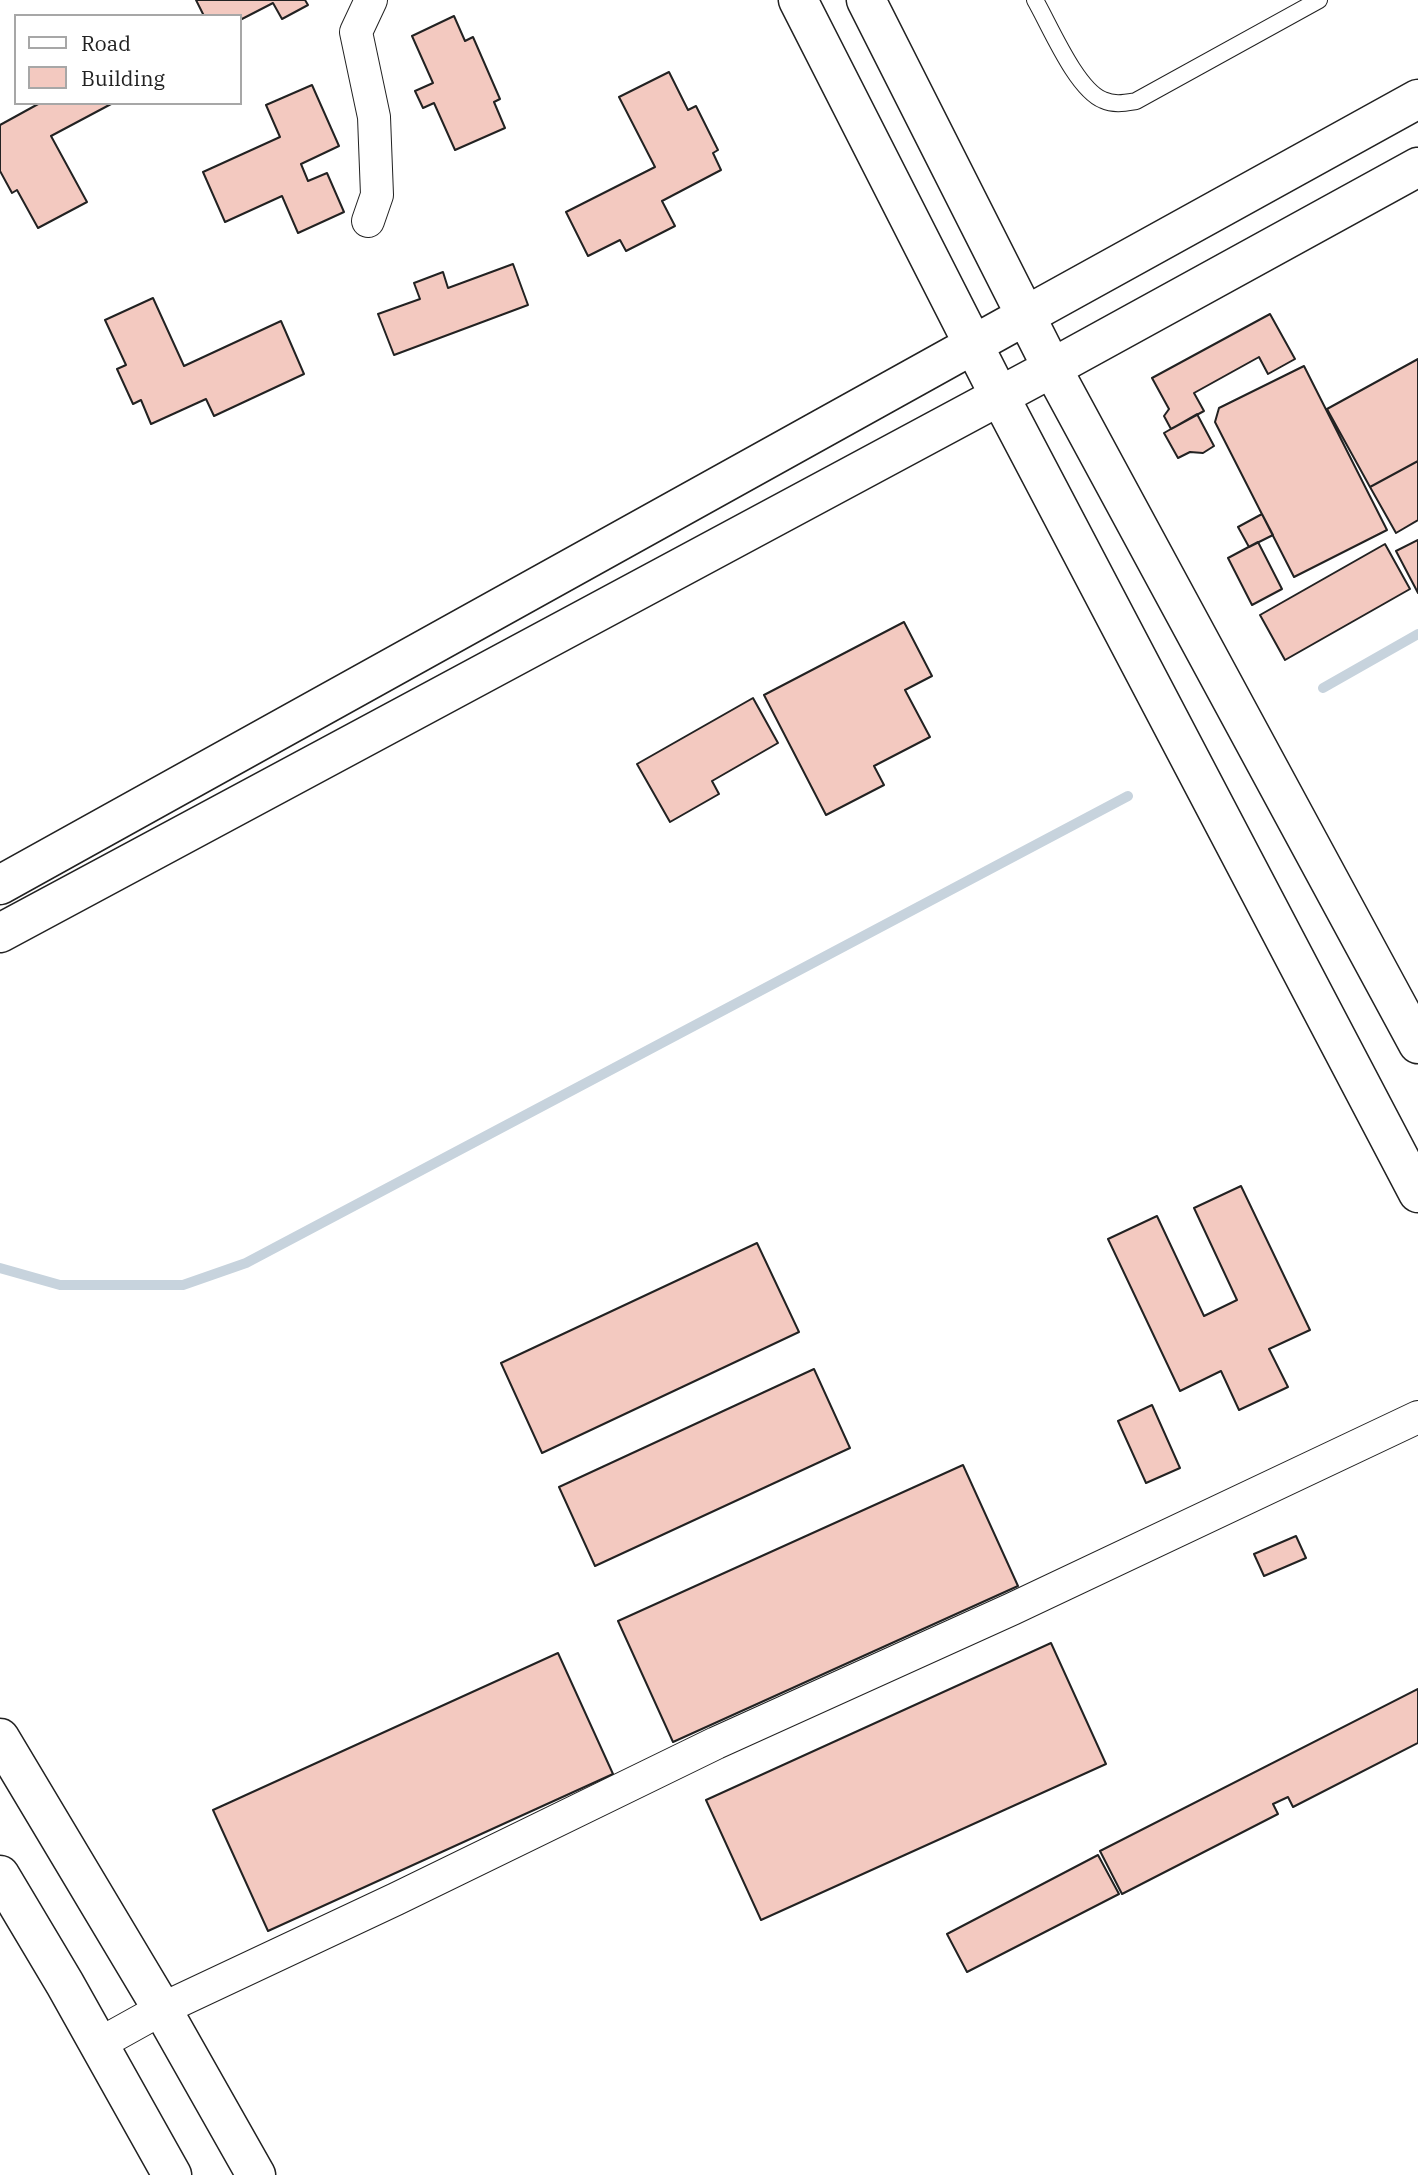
<!DOCTYPE html>
<html>
<head>
<meta charset="utf-8">
<style>
  body { margin:0 }
  #map { position:relative; width:1418px; height:2175px; overflow:hidden; background:#fff; font-family:"IBM Plex Serif",serif }
  canvas { display:block }
  .legend { position:absolute; left:14px; top:14px; width:228px; height:91px; box-sizing:border-box; background:#fff; border:2px solid #a7a7a7; margin:0; padding:9px 12px; list-style:none; font-size:21px; color:#222 }
  .legend li { display:flex; align-items:center; gap:14px; height:35px }
  .legend b { width:35px; border:2px solid #a7a7a7 }
</style>
</head>
<body>
<div id="map">
<canvas width="1418" height="2175"></canvas>
<ul class="legend">
<li><b style="height:9px;background:#fff"></b>Road</li>
<li><b style="height:19px;background:#f3c9c0"></b>Building</li>
</ul>
</div>
<script>
const context = document.querySelector('canvas').getContext('2d');
context.lineJoin = 'round';
function trace(path, color, width, dash) { context.strokeStyle = color; context.lineWidth = width; context.lineCap = dash ? 'butt' : 'round'; context.setLineDash(dash || []); context.stroke(path); }
function paint(path, color) { context.fillStyle = color; context.fill(path, 'evenodd'); }
const stream = new Path2D(`
  M1323,688L1418,634
  M0,1268L60,1285H183L246,1263L1128,796`);
const building = new Path2D(`
  M196,0H305L308,5L282,19L273,3L240,20V16H204Z
  M454,16L465,41L473,37L500,99L494,102L505,128L455,150L434,103L423,108L415,91L433,83L412,36Z
  M669,72L688,110L696,106L718,150L713,153L721,170L662,201L675,226L626,251L620,240L588,256L566,212L655,167L619,97Z
  M312,85L339,146L301,164L308,181L327,173L344,212L298,233L282,196L225,222L203,172L280,137L266,105Z
  M40,103H113L51,136L87,202L38,228L17,190L12,193L0,171V125Z
  M513,264L528,305L394,355L378,314L420,299L414,283L443,272L448,288Z
  M153,298L184,366L281,321L304,374L214,416L206,399L151,424L141,400L133,404L117,369L126,365L105,320Z
  M1270,314L1295,359L1268,374L1259,357L1194,393L1204,411L1171,429L1164,416L1169,409L1152,378Z
  M1418,359V461L1370,487L1327,409Z
  M1304,366L1387,530L1294,577L1215,422L1219,408Z
  M1197,414L1214,446L1203,453L1190,452L1178,458L1164,433Z
  M1418,461V520L1396,533L1370,487Z
  M1262,514L1273,535L1249,547L1238,527Z
  M1418,540V593L1396,551Z
  M1258,542L1282,589L1252,605L1228,558Z
  M1385,544L1410,589L1285,660L1260,615Z
  M904,622L932,676L905,690L930,737L874,766L884,785L826,815L764,695Z
  M753,698L778,743L712,781L719,794L670,822L637,764Z
  M1241,1186L1310,1330L1269,1349L1288,1387L1239,1410L1221,1371L1180,1391L1108,1239L1157,1216L1204,1316L1237,1300L1194,1208Z
  M757,1243L799,1332L542,1453L501,1363Z
  M814,1369L850,1448L595,1566L559,1487Z
  M1152,1405L1180,1468L1146,1483L1118,1421Z
  M963,1465L1018,1586L673,1742L618,1621Z
  M1296,1536L1306,1558L1264,1576L1254,1554Z
  M1051,1643L1106,1764L761,1920L706,1800Z
  M558,1653L613,1774L268,1931L213,1810Z
  M1418,1689V1743L1293,1807L1288,1797L1273,1804L1278,1814L1122,1894L1100,1851Z
  M1098,1855L1119,1894L967,1972L947,1934Z`);
const lane = new Path2D(`
  M1035,0C1050,26 1076,89 1103,100C1114,105 1124,103 1136,101L1319,0`);
const street = new Path2D(`
  M368,221L377,195L374,117L356,32L371,0
  M99,2044L162,2009L396,1899L716,1743L1012,1609L1418,1417`);
const secondary = new Path2D(`
  M1418,167L1052,368L1418,1044
  M1025,316L1418,99
  M1000,397L1418,1193`);
const primary = new Path2D(`
  M798,0L1000,397
  M0,885L1025,316
  M0,933L1052,368L866,0
  M0,1738L162,2009L256,2175
  M0,1875L65,1984L172,2175`);
trace(stream, '#c7d3dd', 10);
paint(building, '#f3c9c0');
trace(building, '#222', 2);
trace(lane, '#222', 18);
trace(street, '#222', 34);
trace(secondary, '#222', 41);
trace(primary, '#222', 41);
trace(lane, '#fff', 16);
trace(street, '#fff', 32);
trace(secondary, '#fff', 38);
trace(primary, '#fff', 38);
</script>
</body>
</html>
